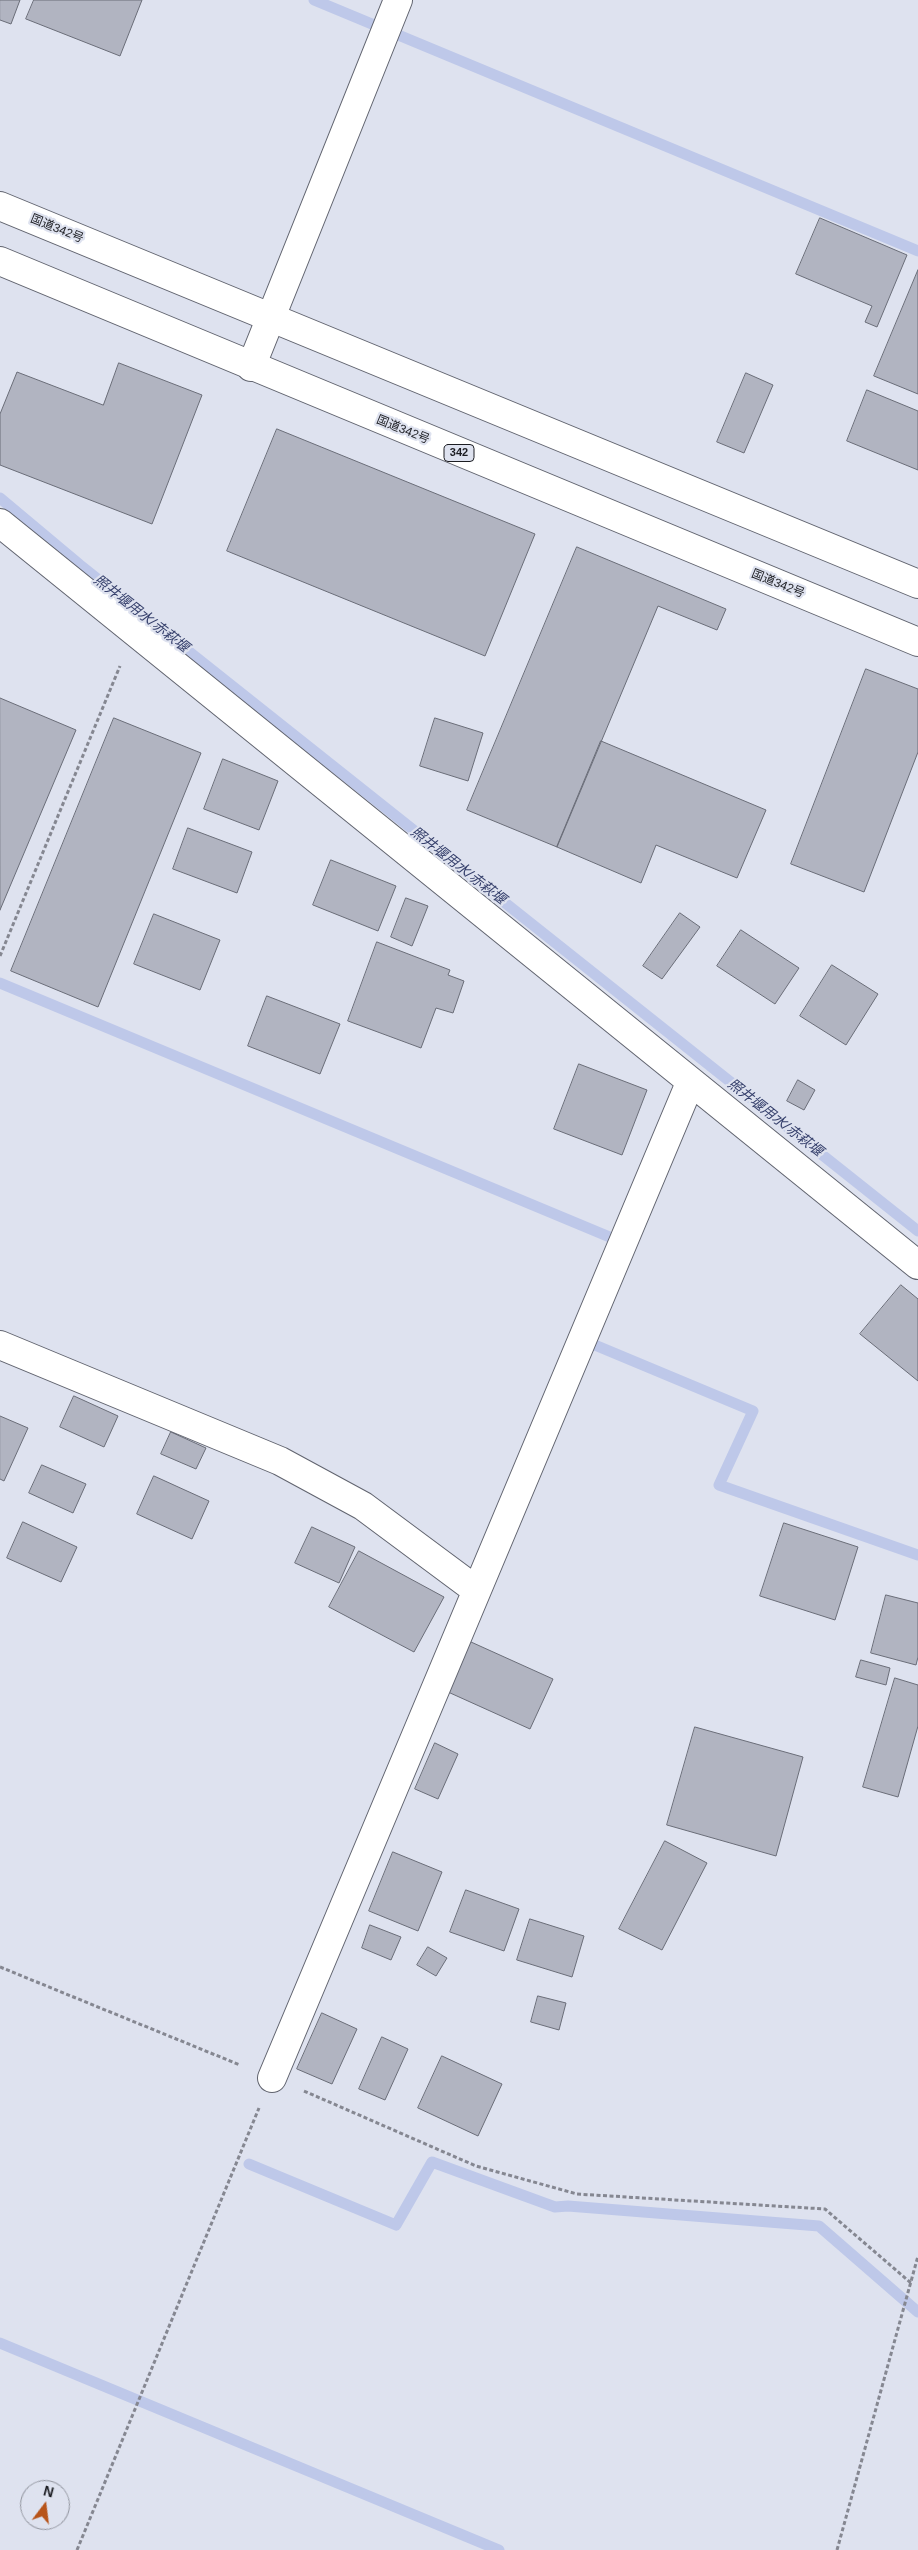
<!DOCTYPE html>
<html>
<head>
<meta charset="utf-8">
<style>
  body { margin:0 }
  #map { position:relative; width:918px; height:2550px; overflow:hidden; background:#dee2ef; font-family:Arial,sans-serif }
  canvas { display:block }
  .north { position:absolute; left:20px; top:2480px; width:50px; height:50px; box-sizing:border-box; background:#dee2ef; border:1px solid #90939d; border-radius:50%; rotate:15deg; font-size:14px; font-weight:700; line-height:20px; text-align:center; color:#1c1d22 }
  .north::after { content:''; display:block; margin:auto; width:18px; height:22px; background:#b7541a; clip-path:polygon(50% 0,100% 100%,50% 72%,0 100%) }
</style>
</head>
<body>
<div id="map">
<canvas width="918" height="2550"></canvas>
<div class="north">N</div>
</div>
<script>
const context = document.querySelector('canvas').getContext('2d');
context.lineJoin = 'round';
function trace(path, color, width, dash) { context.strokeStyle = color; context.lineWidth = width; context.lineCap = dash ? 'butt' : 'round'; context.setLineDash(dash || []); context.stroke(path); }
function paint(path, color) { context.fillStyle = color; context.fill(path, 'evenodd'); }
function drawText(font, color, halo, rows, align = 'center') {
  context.font = font + ' Arial,"Noto Sans JP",sans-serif'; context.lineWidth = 4.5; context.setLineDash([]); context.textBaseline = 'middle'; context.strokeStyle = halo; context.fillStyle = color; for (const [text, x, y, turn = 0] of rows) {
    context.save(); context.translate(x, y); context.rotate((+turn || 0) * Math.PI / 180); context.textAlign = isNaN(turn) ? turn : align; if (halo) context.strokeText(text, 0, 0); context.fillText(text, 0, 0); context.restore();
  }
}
const stream = new Path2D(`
  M314,0L918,251
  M0,498L80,565L918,1231
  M0,983L624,1243
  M593,1334L590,1343L753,1411L719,1485L918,1555
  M249,2164L396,2225L432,2162L555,2207L568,2206L819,2226L918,2312
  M0,2343L499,2550`);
const building = new Path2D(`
  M0,0H20L11,24L0,20Z
  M34,0H142L120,56L26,19Z
  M820,218L907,255L877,327L865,322L872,306L796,274Z
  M918,270V394L874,376Z
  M119,363L202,395L152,524L0,465V414L17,372L103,405Z
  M746,373L773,385L744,453L717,442Z
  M867,390L918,411V470L847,441Z
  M277,429L535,534L485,656L227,551Z
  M577,547L726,609L717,630L658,606L557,847L467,810Z
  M866,669L918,689V752L864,892L791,864Z
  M0,698L76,730L0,910Z
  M114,718L201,753L98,1007L11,971Z
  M435,718L483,733L468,781L420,766Z
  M601,741L766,810L737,878L656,845L641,883L557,847Z
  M223,759L278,781L259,830L204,809Z
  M188,828L252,852L237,893L173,869Z
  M331,860L396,886L378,931L313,905Z
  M406,898L428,906L412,946L391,937Z
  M680,913L700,927L662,979L643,966Z
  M154,914L220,940L200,990L134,964Z
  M741,930L799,968L775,1004L717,966Z
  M377,942L450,970L448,975L464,981L453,1013L436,1008L421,1048L348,1021Z
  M832,965L878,994L846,1045L800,1016Z
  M267,996L340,1024L320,1074L248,1046Z
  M579,1064L647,1090L622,1155L554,1129Z
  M798,1080L815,1090L804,1110L787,1101Z
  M901,1285L918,1299V1381L860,1334Z
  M74,1396L118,1416L104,1447L60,1427Z
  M0,1416L28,1428L4,1481L0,1479Z
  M171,1432L206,1448L196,1469L161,1454Z
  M42,1465L86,1484L73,1513L29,1493Z
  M154,1476L209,1501L192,1539L137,1514Z
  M23,1522L77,1547L61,1582L7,1558Z
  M784,1523L858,1547L835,1620L760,1596Z
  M312,1527L355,1547L339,1583L295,1563Z
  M359,1551L444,1597L414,1652L329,1607Z
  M886,1595L918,1603V1657L916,1665L871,1653Z
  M471,1642L553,1679L530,1729L448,1692Z
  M861,1660L890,1668L886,1685L856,1677Z
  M895,1678L918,1685V1726L898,1797L863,1787Z
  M695,1727L803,1757L776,1856L667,1825Z
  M435,1743L458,1754L438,1799L415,1789Z
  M665,1841L707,1863L662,1950L619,1929Z
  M393,1852L442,1872L418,1931L369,1911Z
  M466,1890L519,1909L504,1951L450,1932Z
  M530,1919L584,1936L572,1977L517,1960Z
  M370,1925L401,1937L391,1960L362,1948Z
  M428,1947L447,1958L436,1976L417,1965Z
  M538,1996L566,2003L559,2030L531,2022Z
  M322,2013L357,2029L332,2084L297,2069Z
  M382,2037L408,2049L385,2100L359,2089Z
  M442,2056L502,2084L478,2136L418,2108Z`);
const path = new Path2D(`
  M0,956L120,666
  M0,1967L240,2065
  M304,2091L476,2166L577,2194L825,2209L911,2283
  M77,2550L259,2108
  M837,2550L918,2256`);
const minor = new Path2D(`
  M251,367L398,0
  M0,523L918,1265
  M0,1345L280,1461L363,1506L476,1590
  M272,2078L690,1083`);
const highway = new Path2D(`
  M0,206L918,584
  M0,261L918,642`);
const shields = [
  [459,453,30]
];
const shieldNames = [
  ["342",459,453]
];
const streetNames = [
  ["国道342号",57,229,22],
  ["国道342号",403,430,22],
  ["国道342号",778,584,22]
];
const waterNames = [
  ["照井堰用水/赤萩堰",141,614,38],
  ["照井堰用水/赤萩堰",458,866,38],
  ["照井堰用水/赤萩堰",775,1118,38]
];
trace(stream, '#bec8e9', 11);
paint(building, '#b1b4c1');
trace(building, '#6a6d78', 1);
trace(minor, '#61646f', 30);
trace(highway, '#61646f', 30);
trace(path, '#858791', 3, [4, 2.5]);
trace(minor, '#fff', 28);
trace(highway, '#fff', 28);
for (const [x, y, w] of shields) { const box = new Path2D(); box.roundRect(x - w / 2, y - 8.5, w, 17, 4); context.fillStyle = '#dee2ef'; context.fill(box); trace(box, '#1c1d22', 1); }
drawText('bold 11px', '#1c1d22', null, shieldNames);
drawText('12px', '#1c1d22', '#dee2ef', streetNames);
drawText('italic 14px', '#36406c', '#dee2ef', waterNames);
</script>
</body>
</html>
